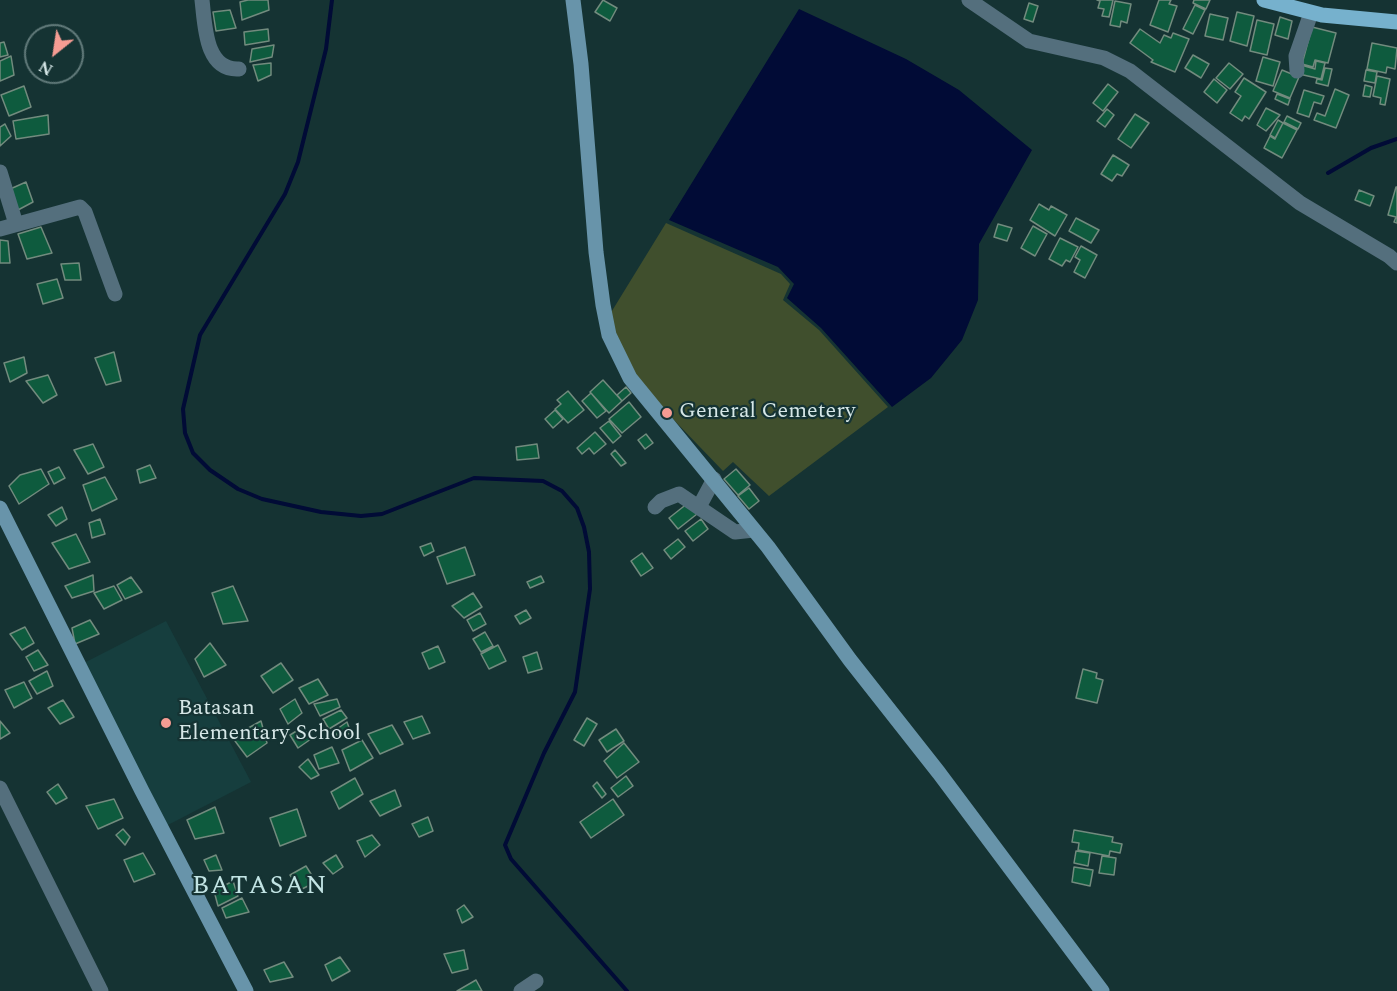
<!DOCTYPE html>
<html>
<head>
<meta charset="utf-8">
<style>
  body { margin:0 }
  #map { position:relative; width:1397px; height:991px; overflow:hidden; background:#153333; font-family:Spectral,serif }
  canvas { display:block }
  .north { position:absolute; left:24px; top:24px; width:60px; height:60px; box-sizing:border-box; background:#153333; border:2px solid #627b7b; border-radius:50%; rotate:210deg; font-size:16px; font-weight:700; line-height:24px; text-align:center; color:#d6e7e7 }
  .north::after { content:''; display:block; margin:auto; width:21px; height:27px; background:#f59c93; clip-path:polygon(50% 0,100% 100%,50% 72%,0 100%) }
</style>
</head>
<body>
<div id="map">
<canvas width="1397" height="991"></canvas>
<div class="north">N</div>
</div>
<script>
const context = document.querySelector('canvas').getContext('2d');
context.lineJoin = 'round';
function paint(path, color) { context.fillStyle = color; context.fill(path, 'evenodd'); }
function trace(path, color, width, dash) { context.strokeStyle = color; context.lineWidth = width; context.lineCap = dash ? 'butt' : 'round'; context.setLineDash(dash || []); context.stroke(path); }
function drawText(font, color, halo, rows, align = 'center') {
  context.font = font + ' Spectral,serif'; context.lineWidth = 4.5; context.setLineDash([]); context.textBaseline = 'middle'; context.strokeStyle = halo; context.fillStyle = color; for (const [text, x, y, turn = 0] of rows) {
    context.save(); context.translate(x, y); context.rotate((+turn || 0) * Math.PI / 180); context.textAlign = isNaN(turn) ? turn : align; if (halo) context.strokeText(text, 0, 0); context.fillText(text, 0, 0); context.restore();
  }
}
const built = new Path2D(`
  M166,621L251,782L164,827L82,664Z`);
const green = new Path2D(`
  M666,223L781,274L790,284L783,300L819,330L888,407L769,496L733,462L723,471L648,393L630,370L607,319Z`);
const water = new Path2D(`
  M799,9L906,59L959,90L1032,150L979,244L978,300L962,340L931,378L892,407L821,328L787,298L794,284L778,267L669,220Z`);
const stream = new Path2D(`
  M332,0L326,49L298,162L285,194L200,335L183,409L185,433L193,453L210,470L238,489L262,499L321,512L361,516L382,514L474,478L543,481L562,491L577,508L584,527L589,552L590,589L575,692L544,753L505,845L511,859L627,991
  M1328,173L1371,148L1397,139`);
const building = new Path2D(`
  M248,0H268L269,10L242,20L240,2Z
  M603,0L617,8L610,21L595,12Z
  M1113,0L1109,17L1102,16L1104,9L1098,8L1100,1L1097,0Z
  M1159,0H1171L1169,4L1177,6L1168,32L1150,25Z
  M1194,0H1210L1206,9L1193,3Z
  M1115,1L1131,4L1127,23L1121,21L1120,27L1110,25Z
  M1029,3L1038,6L1033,22L1024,19Z
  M1195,5L1205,10L1193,34L1183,29Z
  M230,10L236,28L216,31L213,12Z
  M1237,12L1254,16L1247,46L1230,41Z
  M1210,14L1228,18L1223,40L1205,36Z
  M1280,17L1292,21L1288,39L1275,35Z
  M1257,20L1274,24L1267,55L1250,51Z
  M1312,27L1336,33L1328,63L1315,60L1313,67L1302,64Z
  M268,29L269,41L245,45L244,32Z
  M1140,29L1160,43L1164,35L1171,38L1173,33L1189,39L1175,72L1151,62L1153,60L1130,43Z
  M4,42L8,55L0,57V43Z
  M1372,43L1397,48L1395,69L1387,67L1386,73L1367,69Z
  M274,45L272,57L250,62L252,49Z
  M1193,55L1209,64L1201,78L1185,68Z
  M11,56L14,75L0,81V61Z
  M1263,57L1280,62L1273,86L1256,81Z
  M1316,61L1325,63L1321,79L1299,74L1301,65L1315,69Z
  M271,63V75L258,81L253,65Z
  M1229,63L1243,74L1230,89L1216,78Z
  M1325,68L1332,69L1328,86L1316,83L1317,79L1322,80Z
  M1282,70L1299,77L1290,98L1273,91Z
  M1366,70L1377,72L1375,83L1364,81Z
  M1377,76L1390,79L1385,105L1380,104L1381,98L1373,96Z
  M1244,78L1266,92L1249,119L1245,116L1242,121L1230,113L1241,96L1235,92Z
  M1214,79L1227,90L1217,103L1204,92Z
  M1108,84L1118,92L1103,111L1093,103Z
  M1365,85L1372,87L1370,97L1363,96Z
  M24,86L31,107L9,116L1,95Z
  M1335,89L1349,95L1336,128L1314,120L1317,113L1325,116Z
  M1304,90L1324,96L1321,104L1314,102L1309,117L1297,113Z
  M1277,94L1290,99L1288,105L1275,99Z
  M1266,108L1280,115L1266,131L1257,125Z
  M1107,109L1114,115L1105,127L1097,121Z
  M1135,114L1149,123L1131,148L1118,139Z
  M48,115L49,134L16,139L13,121Z
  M1287,116L1301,123L1298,129L1284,122Z
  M1278,120L1283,123L1275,138L1270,135Z
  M1283,123L1297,130L1282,158L1264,148L1270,136L1275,139Z
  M5,124L11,136L0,146V127Z
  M1113,155L1129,165L1122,176L1117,174L1112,181L1101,174Z
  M26,182L33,202L18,210L8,190Z
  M1396,187H1397V223L1394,222L1396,217L1388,215Z
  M1359,190L1374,196L1370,206L1355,200Z
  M1039,204L1049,210L1051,206L1067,215L1055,236L1030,220Z
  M1076,218L1099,230L1091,243L1069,231Z
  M998,224L1012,228L1007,241L994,237Z
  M1033,226L1047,234L1035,256L1021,248Z
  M41,227L52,253L27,259L18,234Z
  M1060,238L1078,247L1070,262L1066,260L1062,266L1049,259Z
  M0,240L8,241L10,263H0Z
  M1081,246L1097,255L1085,278L1074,272L1080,260L1075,257Z
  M79,263L81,280H65L61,264Z
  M57,279L63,298L43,304L37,284Z
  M114,352L121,381L106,385L95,358Z
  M24,357L27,373L10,382L4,363Z
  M48,375L57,395L43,403L26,381Z
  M603,380L622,401L609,413L590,392Z
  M626,387L631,393L622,401L617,395Z
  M568,391L584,410L568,423L555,409L561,404L557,400Z
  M591,393L606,411L597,418L582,401Z
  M629,402L641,417L622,433L609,419Z
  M555,410L563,419L553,428L545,419Z
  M609,421L621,436L613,443L600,428Z
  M595,432L606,444L594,454L589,448L582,454L577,448Z
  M646,434L653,443L645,449L638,440Z
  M93,444L104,467L88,474L74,450Z
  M537,444L539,458L517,460L516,447Z
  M615,450L626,463L621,466L611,454Z
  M150,465L156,478L140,483L137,470Z
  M59,467L65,478L54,484L48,472Z
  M41,469L49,484L19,504L9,486L20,475Z
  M736,469L750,485L738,495L724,479Z
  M105,477L117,499L92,511L83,485Z
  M749,488L759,501L749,509L738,496Z
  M688,503L697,514L678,529L669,518Z
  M62,507L67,519L56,526L48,515Z
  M100,519L105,534L92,538L89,523Z
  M701,519L708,529L693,541L685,531Z
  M76,534L90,562L69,569L52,543Z
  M678,539L685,547L671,559L664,550Z
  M431,543L434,551L424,556L420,547Z
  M465,547L475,575L447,584L437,557Z
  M642,553L653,568L641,576L631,561Z
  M93,575L94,591L72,598L65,586Z
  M541,576L544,582L530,588L527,582Z
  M131,577L142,592L125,599L117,585Z
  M114,586L122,600L104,609L94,593Z
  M233,586L248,621L223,624L212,593Z
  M473,593L482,607L464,618L452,606Z
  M526,610L531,618L520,624L515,616Z
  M480,613L486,624L473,631L467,620Z
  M90,620L99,634L75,644L72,628Z
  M25,627L34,643L22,650L10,634Z
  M485,632L493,646L481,652L473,639Z
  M210,643L226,665L204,677L195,659Z
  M498,645L506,661L489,669L481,654Z
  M438,646L445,662L429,669L422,653Z
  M38,650L48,665L34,671L26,657Z
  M537,652L542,669L528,673L523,657Z
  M281,663L293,680L273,693L261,676Z
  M1083,669L1097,673L1096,678L1103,680L1097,703L1076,698Z
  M47,671L53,686L37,694L29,681Z
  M318,679L328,695L309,704L299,688Z
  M24,682L32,698L14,708L5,690Z
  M295,699L302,713L288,724L280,709Z
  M337,699L340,707L320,716L314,704Z
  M63,700L74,717L60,724L48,708Z
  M341,710L347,718L329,729L323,719Z
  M422,716L430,733L413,739L404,722Z
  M587,718L597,724L584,746L574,740Z
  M0,721L10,733L0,739Z
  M261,721L267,743L247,757L232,737Z
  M347,722L351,733L338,737L334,731Z
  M392,725L403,744L380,754L368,734Z
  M303,727L311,739L298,748L290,735Z
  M616,729L624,741L607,752L599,740Z
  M362,740L373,758L350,771L342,750Z
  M624,743L639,762L617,778L604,761Z
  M332,747L339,763L319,769L314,755Z
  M308,759L319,775L311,779L299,767Z
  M626,776L633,786L618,797L611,788Z
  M355,778L363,794L339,809L331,792Z
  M597,782L606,794L602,798L593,786Z
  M58,784L67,798L56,804L47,792Z
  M395,790L401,806L380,816L370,801Z
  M114,799L123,818L98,829L86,806Z
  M613,799L624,815L591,838L580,822Z
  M215,807L224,833L195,839L187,820Z
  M297,809L306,836L280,846L270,818Z
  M428,817L433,831L419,837L412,824Z
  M123,829L130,837L125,845L116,835Z
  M1074,830L1113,837L1112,842L1122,844L1120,853L1110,851L1109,856L1078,850L1079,843L1072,842Z
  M372,835L380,845L365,857L357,841Z
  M1076,851L1090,853L1088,866L1074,863Z
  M143,853L155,874L134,882L124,860Z
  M216,855L222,870L209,871L204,860Z
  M336,855L343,867L333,874L323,863Z
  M1102,856L1116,858L1114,875L1099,873Z
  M306,866L316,882L300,890L290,875Z
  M1074,867L1093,870L1090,886L1072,882Z
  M233,881L238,896L218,906L214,891Z
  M242,898L249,912L226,918L222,908Z
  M464,905L473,917L462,923L457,910Z
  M464,950L468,969L452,973L444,954Z
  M340,957L350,971L332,981L325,965Z
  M284,962L293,977L270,982L264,970Z
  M476,980L482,991H457Z`);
const street = new Path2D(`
  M202,0C205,25 205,71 239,69
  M969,0L1029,41L1104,58L1130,71L1300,203L1389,256L1397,263
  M1297,71L1296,56L1311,13
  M0,172L16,224
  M0,229L80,207L85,212L115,294
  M655,507L661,501L679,494L735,532L754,530
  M699,507L714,479
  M0,788L101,991
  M521,991L536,981`);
const secondary = new Path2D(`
  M573,0L581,64L596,252L603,305L609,335L630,378L768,547L850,660L939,773L1102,991
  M0,508L142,791L246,991`);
const primary = new Path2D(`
  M1264,0L1322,15L1397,22`);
const markers = [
  [667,413,6,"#f59c93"],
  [166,723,6,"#f59c93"]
];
const poiNames = [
  ["General Cemetery",679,413],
  ["Batasan",178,710],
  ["Elementary School",178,735]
];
const quarterNames = [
  ["BATASAN",260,888]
];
paint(built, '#163e3e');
paint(green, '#404f2d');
paint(water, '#010b36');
trace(stream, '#010b36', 4);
paint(building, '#0e5b3e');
trace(building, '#728b7e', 1.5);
trace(street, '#546f7d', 15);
trace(secondary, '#6894aa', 15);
trace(primary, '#76b1cd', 15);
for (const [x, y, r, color] of markers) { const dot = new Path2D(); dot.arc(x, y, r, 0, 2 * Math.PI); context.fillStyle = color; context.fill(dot); trace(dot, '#153333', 2); }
drawText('22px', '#d6e7e7', '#153333', poiNames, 'left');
context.letterSpacing = '1.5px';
drawText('26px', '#c2e4e4', '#153333', quarterNames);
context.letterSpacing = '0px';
</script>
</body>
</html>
